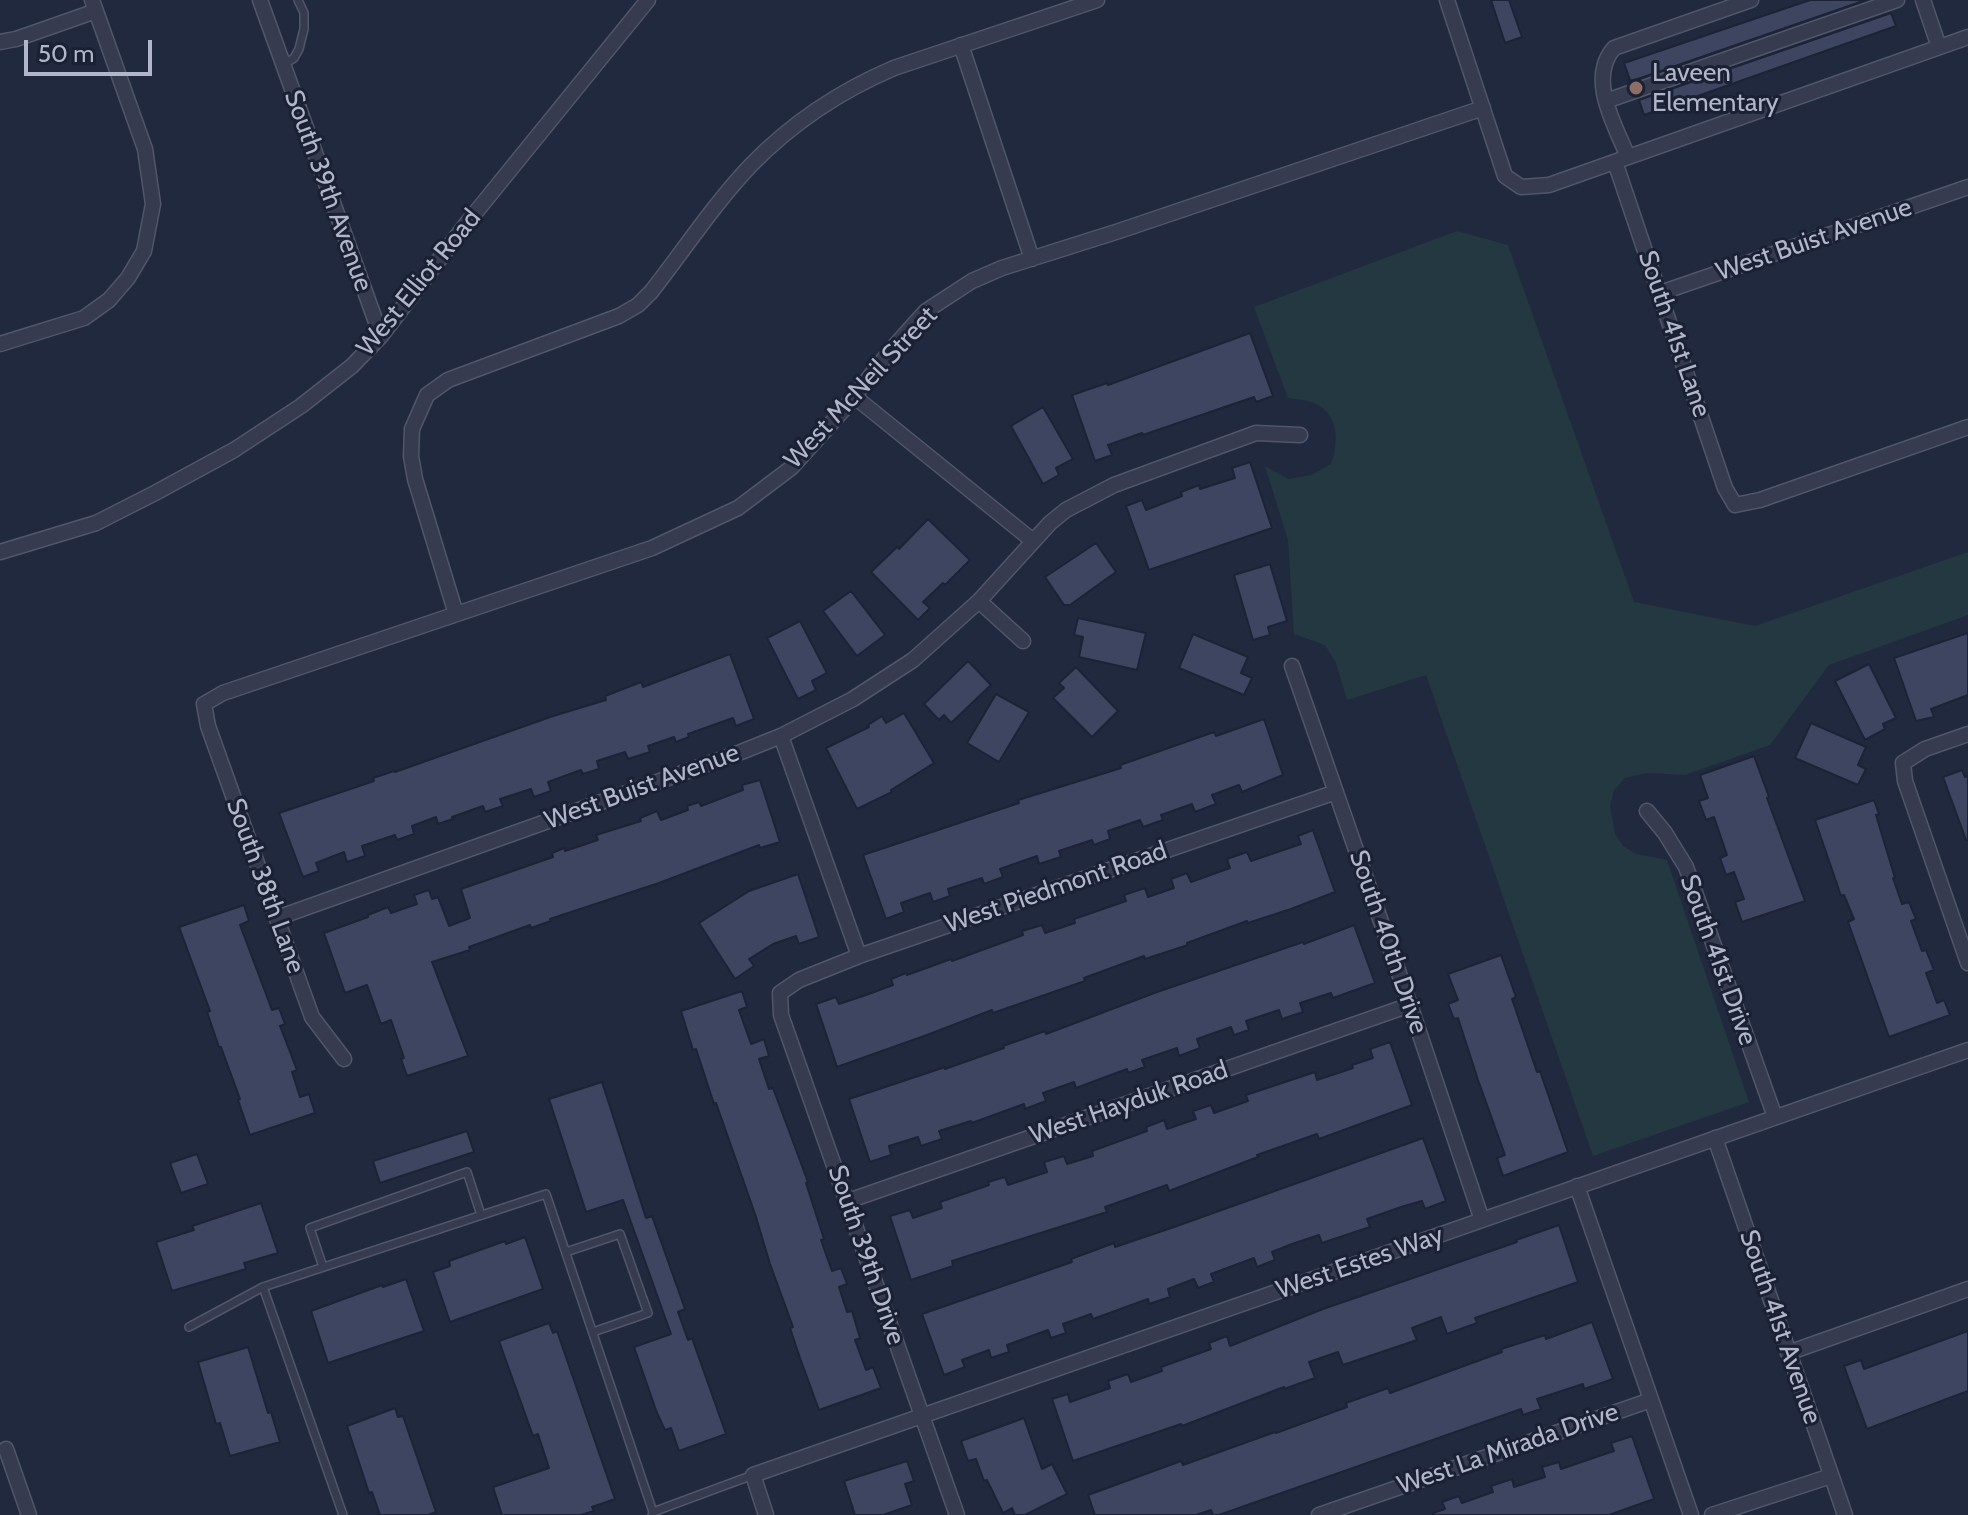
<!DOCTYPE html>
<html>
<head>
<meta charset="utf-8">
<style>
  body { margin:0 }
  #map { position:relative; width:1968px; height:1515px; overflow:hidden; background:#21293f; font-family:Cabin,sans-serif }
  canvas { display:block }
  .scale { position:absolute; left:24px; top:40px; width:128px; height:36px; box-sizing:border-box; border:4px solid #b1b6ca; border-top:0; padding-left:10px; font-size:24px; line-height:28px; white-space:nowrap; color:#b1b6ca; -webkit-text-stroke:6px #1b2134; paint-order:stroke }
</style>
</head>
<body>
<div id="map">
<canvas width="1968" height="1515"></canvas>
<div class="scale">50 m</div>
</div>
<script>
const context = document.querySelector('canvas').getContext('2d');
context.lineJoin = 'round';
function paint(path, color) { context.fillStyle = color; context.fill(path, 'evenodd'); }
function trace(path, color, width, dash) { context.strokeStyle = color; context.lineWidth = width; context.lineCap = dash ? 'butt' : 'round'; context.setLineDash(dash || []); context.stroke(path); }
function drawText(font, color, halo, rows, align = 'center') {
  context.font = font + ' Cabin,sans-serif'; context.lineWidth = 6; context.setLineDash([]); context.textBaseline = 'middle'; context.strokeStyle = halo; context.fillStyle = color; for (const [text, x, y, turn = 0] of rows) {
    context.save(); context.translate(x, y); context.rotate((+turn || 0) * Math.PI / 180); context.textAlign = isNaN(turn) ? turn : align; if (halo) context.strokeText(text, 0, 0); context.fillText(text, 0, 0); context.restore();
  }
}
const green = new Path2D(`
  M1457,231L1508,245L1634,602L1755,626L1968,552V615L1829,665L1770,745L1685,775L1648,773L1625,778L1614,790L1610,806L1615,834L1623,846L1636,854L1667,860L1749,1102L1593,1156L1426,675L1347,700L1336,663L1325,645L1294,634L1288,540L1265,466L1288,479L1311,475L1331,464C1339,443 1339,413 1314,403C1306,400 1296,399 1288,398L1254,307Z`);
const building = new Path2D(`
  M1491,0H1509L1522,37L1505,43Z
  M1810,0H1866L1632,81L1630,80L1624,63Z
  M1891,13L1896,26L1644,115L1639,100Z
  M1250,333L1273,396L1256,402L1254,397L1143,435L1142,433L1108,445L1112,455L1095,461L1072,395L1107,383L1108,385Z
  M1043,407L1073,459L1056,468L1059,475L1043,484L1011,426Z
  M1250,462L1272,528L1149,570L1126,506L1142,500L1146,510L1182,496L1181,492L1199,485L1200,489L1235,478L1232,468Z
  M928,519L970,560L945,585L943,583L923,602L930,608L918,620L871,572L897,547L899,549Z
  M1096,543L1116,572L1070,605H1064L1045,577Z
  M1270,564L1287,621L1268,627L1270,635L1253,640L1234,575Z
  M851,591L885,635L857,656L823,611Z
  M1078,618L1146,633L1137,670L1079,657L1083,637L1074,635Z
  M800,621L827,673L812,681L816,690L798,699L767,638Z
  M1968,633V695L1931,709L1934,717L1916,721L1894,658Z
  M1193,634L1248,657L1241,673L1252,678L1244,695L1179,668Z
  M730,654L754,719L736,726L733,718L688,734L689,737L676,742L674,737L648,746L650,752L628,759L625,752L597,761L599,769L583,774L581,770L548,782L551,791L534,797L531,789L500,799L503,806L485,812L483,806L452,817L453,819L438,824L436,817L412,826L414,834L397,840L395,835L362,846L365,856L347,862L344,852L316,863L319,871L303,877L279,813L374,781L373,778L394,771L395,772L553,716L606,700L605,696L641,682L643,687Z
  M968,661L991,685L951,723L944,715L939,720L924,704Z
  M1869,664L1896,718L1883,724L1885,729L1865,740L1835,681Z
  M1076,667L1118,711L1092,737L1053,698L1064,688L1059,683Z
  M996,694L1029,712L999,762L967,743Z
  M904,713L934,763L891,790L892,792L857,809L826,748L869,727L868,725L882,716L886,723Z
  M1264,719L1283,775L1242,792L1239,785L1212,795L1216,804L1195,812L1192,804L1161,815L1163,820L1143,827L1140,820L1108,831L1110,839L1094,845L1092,840L1059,851L1061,857L1039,864L1037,856L1000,869L1003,877L984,884L982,878L948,889L950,896L933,902L930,893L901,903L904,912L886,919L863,855L1019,803L1018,800L1121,768L1120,765L1214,732L1216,736Z
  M1811,723L1866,747L1858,765L1866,769L1858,785L1795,758Z
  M1754,756L1769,797L1767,798L1805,901L1742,922L1735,902L1744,899L1734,872L1726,875L1720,858L1727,855L1714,817L1706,820L1699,801L1708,798L1700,775Z
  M1962,770L1965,777L1968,776V840H1966L1943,777Z
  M760,780L780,842L760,848L759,845L659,883L550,919L551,921L531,928L530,925L469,947L470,950L432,962L468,1056L407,1076L401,1059L404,1058L391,1020L381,1024L367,985L345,993L324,933L368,917V915L388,907L391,913L417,904L414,895L429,890L432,899L438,897L449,926L470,918L461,889L553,857L552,853L564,848L565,851L598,840L596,835L641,821L640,818L657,811L661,820L688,810L687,806L699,802L701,806L743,790L742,785Z
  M1874,800L1879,814L1876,815L1895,878H1893L1902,904L1909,902L1916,919L1911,921L1922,951L1926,950L1934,970L1926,973L1937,1003L1944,1000L1950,1015L1889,1037L1848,922L1854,919L1844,895L1841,896L1815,820Z
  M1313,830L1335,892L1291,909L1248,923L1247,921L1187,943L1188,945L1145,959L1144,956L1084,978L1085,981L993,1013L992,1010L927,1035L837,1067L816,1004L836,997L839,1004L866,995L893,985L891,979L906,973L907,975L951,959L952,961L1023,935L1022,931L1042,925L1045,933L1075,923L1074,919L1126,901L1124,895L1145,888L1148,897L1174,888L1171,879L1187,873L1191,882L1230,868L1227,859L1247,852L1251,861L1301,844L1298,836Z
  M798,874L819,937L799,944L796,936L773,944L749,959L754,966L735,979L699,923L749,891Z
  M244,905L249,921L240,925L272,1010L279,1008L285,1024L280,1026L297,1070L292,1072L300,1097L309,1094L315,1113L250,1135L238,1100L240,1099L221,1047H219L207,1012L210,1011L179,927Z
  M1354,925L1375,983L1333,998L1331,993L1300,1003L1303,1012L1282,1019L1279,1010L1246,1021L1249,1030L1234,1035L1231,1027L1197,1039L1200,1048L1179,1056L1177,1048L1142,1060L1145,1067L1128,1073L1127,1069L1076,1088L1074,1082L1043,1093L1046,1101L1025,1109L1024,1104L972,1123L971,1121L939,1131L942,1139L921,1146L918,1137L889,1146L891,1155L870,1162L849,1099L945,1067V1069L1004,1048L1003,1046L1045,1031L1046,1034L1157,992L1303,942L1304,944Z
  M1501,955L1516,997L1512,999L1537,1072L1540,1071L1568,1152L1503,1176L1497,1158L1505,1155L1478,1080L1458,1018L1454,1019L1448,1004L1458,1000L1448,974Z
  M742,991L747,1007L739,1010L751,1044L764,1039L769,1056L759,1059L769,1089L773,1088L808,1182L806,1183L824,1239L821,1240L832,1271L841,1268L847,1284L839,1287L847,1312L852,1311L860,1338L855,1340L866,1370L873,1367L881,1388L819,1410L800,1358L790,1328L793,1327L770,1264L755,1214L716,1103L714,1104L696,1049L693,1050L681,1011Z
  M1390,1042L1412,1105L1319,1139L1317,1134L1257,1155L1258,1157L1169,1191L1167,1185L1105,1207L1107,1212L952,1261L953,1266L911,1280L890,1216L910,1210L913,1218L942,1208L940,1202L989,1185L988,1182L1005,1177L1008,1185L1047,1172L1044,1162L1064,1156L1067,1164L1093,1156L1092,1151L1147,1131L1146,1127L1164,1120L1167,1129L1196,1119L1193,1111L1211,1105L1214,1113L1248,1101L1246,1095L1315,1072L1317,1080L1353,1068L1352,1065L1373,1058L1370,1049Z
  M602,1082L646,1218L652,1216L685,1309L678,1312L688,1340L692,1338L726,1434L679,1451L671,1428L665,1430L657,1413L634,1347L671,1334L623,1200L586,1212L549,1099Z
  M467,1131L474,1152L380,1183L373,1161Z
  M1423,1138L1446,1201L1425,1209L1422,1201L1401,1207L1367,1219L1370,1227L1322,1243L1319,1235L1292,1244L1272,1252L1275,1260L1257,1267L1254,1258L1211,1274L1214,1282L1198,1288L1194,1279L1168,1289L1170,1297L1149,1304L1148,1299L1093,1319L1091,1314L1063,1324L1066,1333L1051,1338L1048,1330L1007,1345L1009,1352L991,1358L989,1350L962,1360L965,1367L944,1375L922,1314L1072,1262L1071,1259L1114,1243L1115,1247L1174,1227Z
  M197,1154L208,1184L181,1193L170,1163Z
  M261,1203L278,1253L244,1263L246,1269L172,1291L156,1242L194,1230L192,1226Z
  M1559,1225L1578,1282L1475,1318L1477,1323L1447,1334L1441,1317L1412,1328L1417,1340L1343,1365L1338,1352L1309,1362L1315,1378L1284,1389V1387L1182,1426L1181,1424L1073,1461L1052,1399L1068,1394L1070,1402L1110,1388L1108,1381L1128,1374L1131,1382L1162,1371L1161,1367L1211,1349L1209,1343L1227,1336L1230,1346L1323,1309L1517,1242L1516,1240Z
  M525,1237L543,1289L450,1322L433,1272L450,1266L449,1261L505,1241L506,1244Z
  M406,1279L424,1331L328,1363L311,1311L382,1285L383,1287Z
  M1592,1322L1613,1379L1584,1389L1583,1384L1537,1399L1541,1409L1523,1415L1521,1409L1219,1515H1213L1211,1510L1196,1515H1095L1088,1495L1181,1461L1183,1465L1275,1432L1276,1433L1347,1407L1346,1403L1388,1388L1390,1393L1502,1352L1501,1349L1545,1335L1546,1339Z
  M549,1323L553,1333L557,1331L615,1499L592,1507L594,1511L581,1515H502L493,1487L549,1468L538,1434L533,1436L499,1341Z
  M1968,1331V1391L1867,1429L1844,1366L1861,1360L1864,1369Z
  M248,1347L268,1413L271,1412L280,1442L230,1456L220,1423L216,1424L198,1362Z
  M395,1408L398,1417L403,1416L436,1512L428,1515H380L372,1492L369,1493L347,1426Z
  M1024,1418L1042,1469L1052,1464L1067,1494L1025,1515H1015L1012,1508L1003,1513L987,1480L984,1481L976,1459L968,1461L961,1441Z
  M1632,1436L1654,1499L1609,1515H1434L1433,1513L1445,1509L1442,1502L1459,1496L1462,1503L1493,1492L1491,1486L1512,1479L1514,1487L1545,1477L1542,1467L1559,1462L1561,1469L1599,1456L1614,1451L1611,1443Z
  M907,1461L914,1481L905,1484L912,1505L883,1515H855L844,1481Z`);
const service = new Path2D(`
  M283,65L294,58L299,49L304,29V13L298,0
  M566,1252L620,1234L648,1313L593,1332
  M323,1267L310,1228L467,1172L481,1215
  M263,1287L546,1194L653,1512L652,1515
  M189,1327L263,1287L343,1515
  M653,1512L753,1475`);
const minor = new Path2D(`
  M260,0L381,336
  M1447,0L1505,176L1521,187L1549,185L1968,37
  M1923,0L1939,47
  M0,42L16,39L96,11
  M961,45L1032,259
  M1606,101L1897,0
  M1628,157C1615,125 1587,79 1614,48L1751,0
  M1615,162L1725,488L1735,505L1760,500L1968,427
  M1660,293L1968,187
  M0,344L84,318L109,300L128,278L144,251L153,204L145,149L92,0
  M855,397L1033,541
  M0,552L96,523L155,493L234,450L301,406L352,366L381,336L467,223L648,0
  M979,601L1023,641
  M456,614L415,479L411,456L412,429L427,395L448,380L619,316L638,305L651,292C684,250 714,204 751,165C792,123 840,91 894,68L1097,0
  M1292,666L1410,1005L1482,1220
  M1968,734L1925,749L1903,763L1905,781L1968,963
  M781,736L859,956
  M1647,811L1665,833L1686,867L1775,1117
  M277,918L741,752L781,736L853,699L913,660L979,601L1050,523L1066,510L1114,485L1256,433L1300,435
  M344,1059L312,1017L208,726L204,704L223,693L652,548L738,508L791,468L845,408L891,350L926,311L972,281L1002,268L1119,231L1483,108
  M1715,1138L1845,1515
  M1577,1186L1691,1515
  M848,1201L1410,1005
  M1788,1353L1968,1289
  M6,1449L29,1515
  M766,1515L753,1475C1159,1337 1562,1190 1968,1050
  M957,1515L781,1015L780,993L799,980L859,956L1336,792
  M1319,1515L1651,1400
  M1712,1515L1831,1476`);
const markers = [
  [1636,88,8,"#8d6e63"]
];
const poiNames = [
  ["Laveen",1652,73],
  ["Elementary",1652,103]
];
const streetNames = [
  ["South 39th Avenue",328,191,70],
  ["West Buist Avenue",1814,240,-19],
  ["West Elliot Road",419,283,-51],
  ["South 41st Lane",1674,334,71],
  ["West McNeil Street",861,388,-47],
  ["West Buist Avenue",642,787,-20],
  ["South 38th Lane",265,886,70],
  ["West Piedmont Road",1056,888,-19],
  ["South 40th Drive",1388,942,71],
  ["South 41st Drive",1718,960,70],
  ["West Hayduk Road",1129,1103,-19],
  ["South 39th Drive",866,1255,71],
  ["West Estes Way",1360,1263,-19],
  ["South 41st Avenue",1780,1327,71],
  ["West La Mirada Drive",1508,1449,-19]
];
paint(green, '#233840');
paint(building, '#3d4560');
trace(building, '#1d2336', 2);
trace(service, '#51566a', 10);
trace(minor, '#51566a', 17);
trace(service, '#363b4f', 7);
trace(minor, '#363b4f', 14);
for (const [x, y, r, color] of markers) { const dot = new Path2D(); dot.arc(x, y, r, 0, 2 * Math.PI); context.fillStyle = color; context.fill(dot); trace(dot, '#1b2134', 3); }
drawText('26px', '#b1b6ca', '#1b2134', poiNames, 'left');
drawText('26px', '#b1b6ca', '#1b2134', streetNames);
</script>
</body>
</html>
